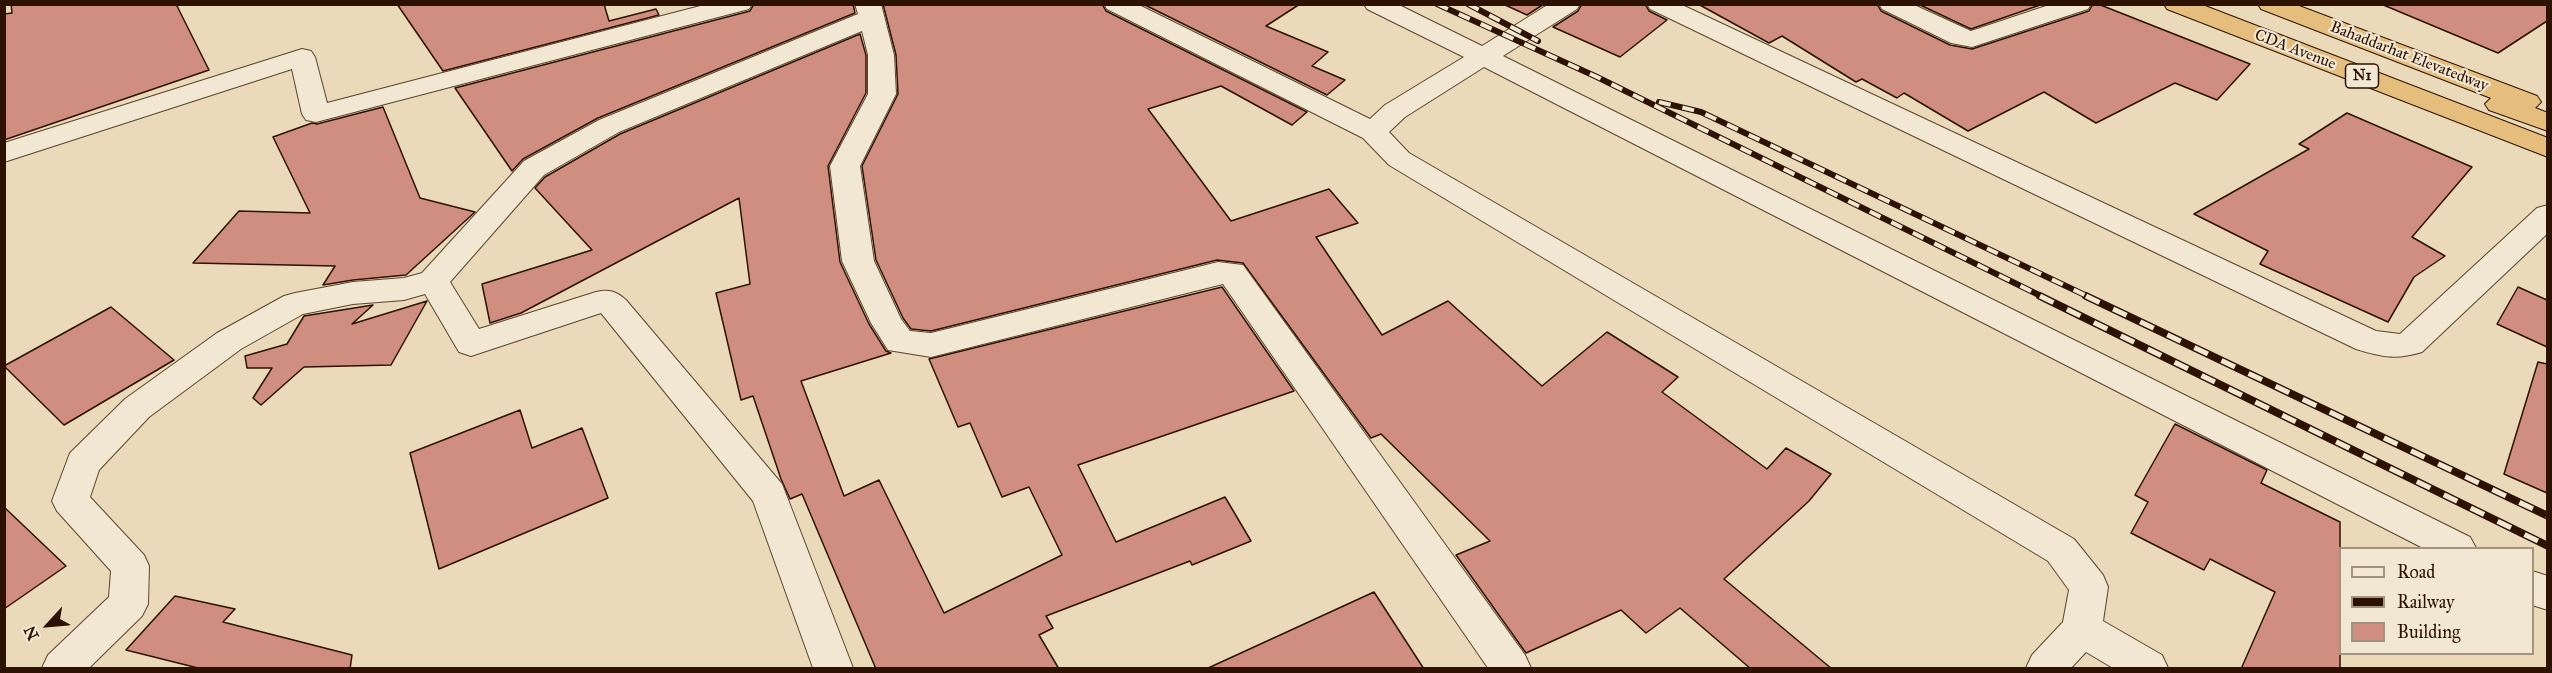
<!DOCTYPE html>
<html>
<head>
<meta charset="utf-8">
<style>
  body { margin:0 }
  #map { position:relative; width:2552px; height:673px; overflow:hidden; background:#eadab9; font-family:"IM FELL Great Primer",serif }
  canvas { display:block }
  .frame { position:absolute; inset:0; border:6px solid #2d1201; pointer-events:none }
  .legend { position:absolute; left:2339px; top:547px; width:195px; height:108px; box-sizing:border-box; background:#f1e7d2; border:2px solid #a3927e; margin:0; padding:8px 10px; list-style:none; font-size:18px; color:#2d1201 }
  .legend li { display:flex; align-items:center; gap:12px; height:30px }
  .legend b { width:30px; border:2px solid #a3927e }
  .north { position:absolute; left:18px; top:595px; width:60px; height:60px; -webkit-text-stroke:4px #f1e7d2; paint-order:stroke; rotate:244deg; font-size:16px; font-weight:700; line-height:24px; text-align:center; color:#2d1201 }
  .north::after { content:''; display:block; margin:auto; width:21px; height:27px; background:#2d1201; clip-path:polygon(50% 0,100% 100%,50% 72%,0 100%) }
</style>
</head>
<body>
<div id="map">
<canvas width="2552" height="673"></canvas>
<div class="frame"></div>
<ul class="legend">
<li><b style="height:8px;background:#f1e7d2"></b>Road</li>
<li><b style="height:8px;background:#2d1201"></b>Railway</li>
<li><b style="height:16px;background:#d08e80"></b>Building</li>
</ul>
<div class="north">N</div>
</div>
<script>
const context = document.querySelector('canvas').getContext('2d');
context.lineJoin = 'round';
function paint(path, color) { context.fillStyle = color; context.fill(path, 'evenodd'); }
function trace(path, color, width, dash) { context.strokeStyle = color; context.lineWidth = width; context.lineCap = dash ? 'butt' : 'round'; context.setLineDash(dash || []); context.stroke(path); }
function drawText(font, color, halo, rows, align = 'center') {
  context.font = font + ' "IM FELL Great Primer",serif'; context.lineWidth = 4.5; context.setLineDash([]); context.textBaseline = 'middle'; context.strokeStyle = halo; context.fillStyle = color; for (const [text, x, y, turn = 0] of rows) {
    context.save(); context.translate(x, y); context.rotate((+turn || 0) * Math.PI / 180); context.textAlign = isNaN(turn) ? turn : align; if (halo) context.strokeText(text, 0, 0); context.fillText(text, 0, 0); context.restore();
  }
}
const building = new Path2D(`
  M11,4H176L209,70L4,140V14L12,13Z
  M397,4H604L609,21L656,9L659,15L443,71Z
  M754,4H853L855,13L598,118L523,159L512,171L455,88L750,11Z
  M883,4H1102L1106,11L1307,112L1292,125L1221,86L1148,109L1231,221L1329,189L1358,223L1316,237L1382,335L1448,301L1542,386L1607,332L1678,377L1662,392L1767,469L1786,448L1831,474L1809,501L1724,579L1832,669H1751L1680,608L1646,633L1621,610L1526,653L1456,555L1490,541L1381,434L1371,438L1243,263L1217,260L931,331L911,329L903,318L876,260L862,166L898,94L896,55Z
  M1143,4H1300L1266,26L1328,52L1312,66L1345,80L1327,95Z
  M1503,4H1544L1527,15Z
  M1582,4H1645L1649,11L1667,20L1620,57L1553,27L1578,11Z
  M1698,4H1877L1881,11L1950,45L1972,49L2089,11L2093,4H2098L2250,64L2217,100L2175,83L2096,123L2044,92L1968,131L1904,93L1897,98L1862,79L1856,82L1782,36L1769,43Z
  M1918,4H2043L1971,29Z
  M2381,4H2547V21L2498,53Z
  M860,34L866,55V93L828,166L840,262L869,324L886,351L891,353L801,381L844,496L879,480L944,613L1062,555L1029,487L1002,497L970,423L958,427L929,359L1222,287L1294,391L1078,465L1116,542L1225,497L1251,541L1192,565L1190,561L1046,616L1053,628L1039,635L1059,669H876L802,494L790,499L781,479L753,396L741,400L716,293L750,284L739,198L521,313L490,323L482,284L592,250L535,188L545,177L620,134Z
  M383,107L420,198L475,212L406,275L353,280L323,285L335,266L193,263L239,211L310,213L273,137L312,123L317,124Z
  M2347,113L2472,167L2412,237L2445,256L2414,277L2388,322L2260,264L2268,251L2194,214L2309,149L2299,144Z
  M2518,287L2547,300V347L2497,324Z
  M427,301L391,365L304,367L261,405L253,398L272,368H247L245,356L287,344L304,316L373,305L352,324Z
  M111,307L174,360L64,425L4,366Z
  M2538,362L2547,364V493L2504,474Z
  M520,410L532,448L582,428L608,498L439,569L410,453Z
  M2175,424L2267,470L2261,483L2340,522V669H2241L2275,592L2210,559L2204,570L2131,533L2148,502L2135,495Z
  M4,507L66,566L4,609Z
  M1374,592L1424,669H1206Z
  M175,596L235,609L223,622L352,655L350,669H202L126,650Z`);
const minor = new Path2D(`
  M708,4H752L749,9L316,122L306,120L302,114L292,69L4,162V143L302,49L311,51L315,57L327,103Z
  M855,4H881L894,55L896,94L860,166L874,261L901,319L910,331L931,333L1218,262L1243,265L1525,655L1531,668H1488L1223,284L931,357L888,350L871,323L842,261L830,166L868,94V55L862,31L619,132L544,175L450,282L479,329L596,292C609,289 616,291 626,300L782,484L853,668H813L753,501L601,313L471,356L459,352L425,294L404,300L353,304L303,314L241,349L149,417L99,470L90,497L144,555L149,566L148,604L142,616L89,668H42L48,655L109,597L111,571L57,511L52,501L70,453L125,399L217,333L284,296L295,293L353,282L404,278L422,273L524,161L599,120L858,14Z
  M1104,4H1137L1370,119L1385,105L1464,57L1367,9L1364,4H1397L1482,46L1549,4H1580L1577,9L1503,56L2470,537L2476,548H2423L1484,67L1405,117L1389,132L1409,153L2074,539L2103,575L2108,587L2103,621L2162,655L2168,668H2113L2086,652L2071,668H2026L2032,655L2063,622L2069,590L2048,561L1389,165L1363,138L1107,9Z
  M1647,4H1680L2376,331L2400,334L2537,208L2548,205V233L2422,352C2396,360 2382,357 2356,349L1650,9Z
  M1879,4H1912L1971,31L2052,4H2091L2088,9L1972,47L1951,43L1882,9Z
  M2532,571L2548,576V610L2532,605Z`);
const trunk = new Path2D(`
  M2164,4H2200L2548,138V157L2167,9Z
  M2258,4H2294L2537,96L2541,102L2535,108L2548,113V131L2489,110L2485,104L2491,98L2261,9Z`);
const railFar1 = new Path2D(`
  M1437,4L1597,77L2043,297
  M1468,4L1538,41
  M1659,102L1701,112L2089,297`);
const rail = new Path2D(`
  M2040,296L2548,546
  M2086,296L2548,516`);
const shields = [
  [2362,76,33]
];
const shieldNames = [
  ["N1",2362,76]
];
const streetNames = [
  ["CDA Avenue",2295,50,21],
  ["Bahaddarhat Elevatedway",2409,57,21]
];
paint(building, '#d08e80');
trace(building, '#2d1201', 1.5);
trace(minor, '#5c442f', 2);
trace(trunk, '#2d1201', 2);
paint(minor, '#f1e7d2');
paint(trunk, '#e5bd7c');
trace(railFar1, '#2d1201', 6);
trace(rail, '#2d1201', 8);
trace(railFar1, '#f1e7d2', 4, [12]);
trace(rail, '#f1e7d2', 5, [15]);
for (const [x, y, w] of shields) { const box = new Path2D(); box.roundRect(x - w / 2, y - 12, w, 24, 4.5); context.fillStyle = '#f1e7d2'; context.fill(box); trace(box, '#2d1201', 1.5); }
drawText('bold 15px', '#2d1201', null, shieldNames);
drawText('16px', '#2d1201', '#f1e7d2', streetNames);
</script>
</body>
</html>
